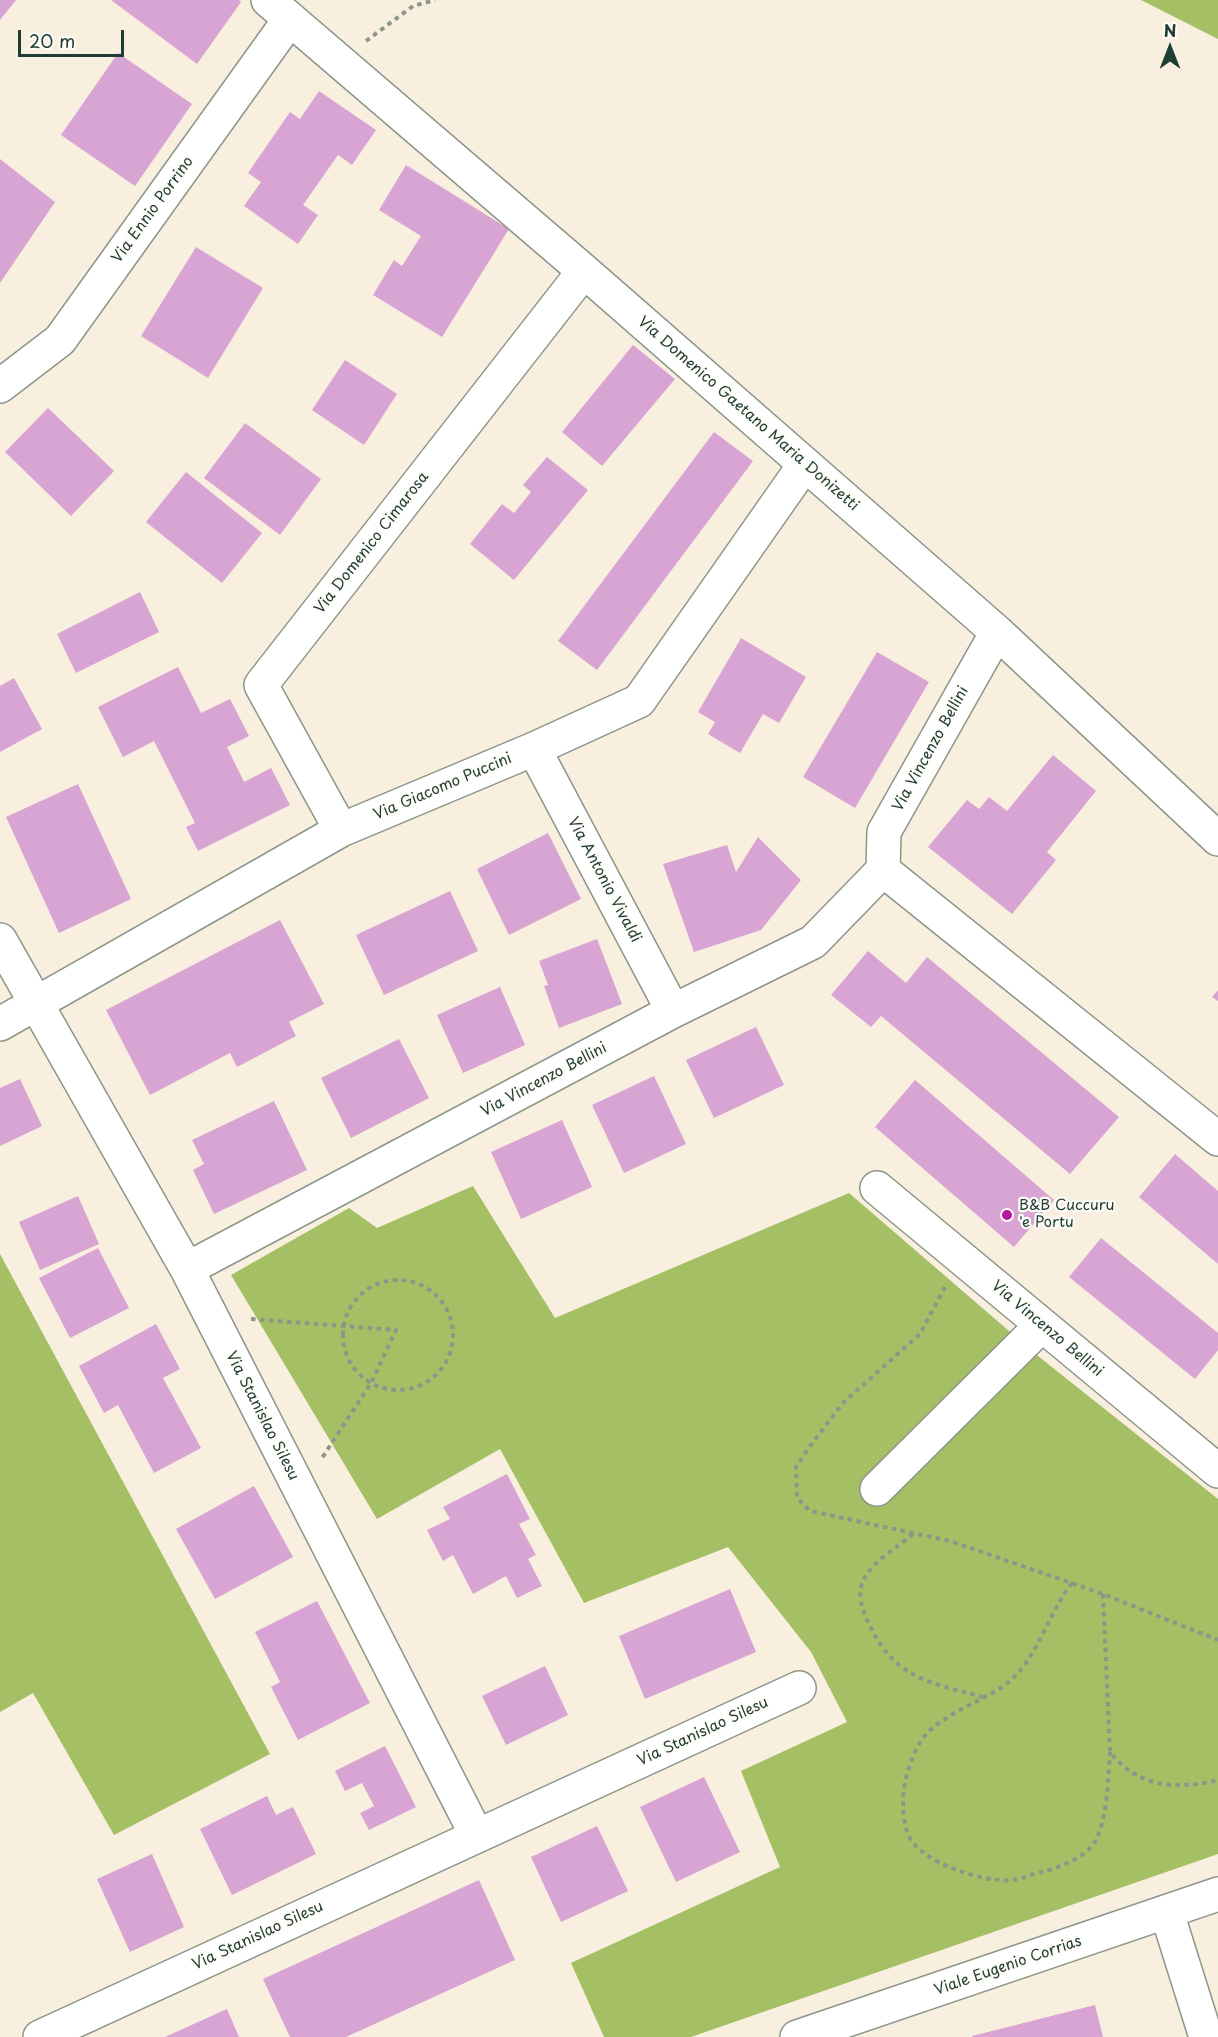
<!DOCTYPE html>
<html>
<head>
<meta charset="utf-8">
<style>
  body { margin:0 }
  #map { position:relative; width:1218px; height:2037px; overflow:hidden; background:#f8efde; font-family:"Playpen Sans",sans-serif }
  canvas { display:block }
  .north { position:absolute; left:1140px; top:18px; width:60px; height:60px; -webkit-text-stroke:4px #fdfcf7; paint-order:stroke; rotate:0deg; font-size:16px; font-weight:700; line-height:24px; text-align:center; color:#1f3d34 }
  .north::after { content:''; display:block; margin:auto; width:21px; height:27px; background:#1f3d34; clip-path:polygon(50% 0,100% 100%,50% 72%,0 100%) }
  .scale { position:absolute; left:18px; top:30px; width:106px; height:27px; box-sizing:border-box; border:3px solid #1f3d34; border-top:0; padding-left:8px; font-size:18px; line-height:21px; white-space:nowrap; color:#1f3d34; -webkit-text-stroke:4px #fdfcf7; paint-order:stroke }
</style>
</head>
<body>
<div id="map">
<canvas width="1218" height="2037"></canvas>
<div class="north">N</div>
<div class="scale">20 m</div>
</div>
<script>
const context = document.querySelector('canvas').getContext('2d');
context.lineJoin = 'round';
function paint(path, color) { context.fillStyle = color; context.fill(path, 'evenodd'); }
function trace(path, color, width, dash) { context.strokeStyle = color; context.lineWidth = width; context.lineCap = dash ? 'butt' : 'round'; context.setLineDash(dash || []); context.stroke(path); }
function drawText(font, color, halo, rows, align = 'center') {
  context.font = font + ' "Playpen Sans",sans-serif'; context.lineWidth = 4.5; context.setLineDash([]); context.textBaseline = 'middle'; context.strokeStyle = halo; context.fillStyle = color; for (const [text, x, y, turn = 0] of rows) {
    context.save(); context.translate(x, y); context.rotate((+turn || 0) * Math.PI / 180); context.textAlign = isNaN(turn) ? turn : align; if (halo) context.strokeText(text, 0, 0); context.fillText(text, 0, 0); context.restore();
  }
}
const green = new Path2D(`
  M1141,0H1218V39Z
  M473,1186L555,1318L849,1193L1038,1356L1218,1499V1854L691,2037H604L571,1963L780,1867L741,1771L847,1722L811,1652L728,1547L584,1603L500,1449L377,1519L231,1275L349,1208L377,1228Z
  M0,1254L270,1754L114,1835L33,1693L0,1712Z`);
const building = new Path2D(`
  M0,0H16L0,20Z
  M111,0H239L241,2L197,64Z
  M118,53L192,104L135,186L61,135Z
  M319,91L376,130L352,165L338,155L303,205L318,215L298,244L244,206L261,182L248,173L290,112L300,119Z
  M0,159L55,202L0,283Z
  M406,165L509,229L442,337L373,295L394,260L402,266L421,236L379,210Z
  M196,247L263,288L208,378L141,336Z
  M633,345L675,379L602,466L562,432Z
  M345,360L397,394L364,445L312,410Z
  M48,408L114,471L71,516L5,452Z
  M245,423L321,479L280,535L204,478Z
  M714,432L753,461L597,670L558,641Z
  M547,457L588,490L514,580L470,544L502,504L514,513L531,492L523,485Z
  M186,472L262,533L222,583L146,522Z
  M140,592L159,632L76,673L57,634Z
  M741,638L806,677L779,723L763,714L740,753L708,734L715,722L698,712Z
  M877,652L929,682L855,808L803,777Z
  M178,667L201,713L230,699L249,736L227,747L244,782L271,768L290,805L198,851L186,827L195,823L154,741L123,757L98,707Z
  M14,678L42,729L0,752V686Z
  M1053,755L1096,791L1047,852L1056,860L1012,914L928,847L967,800L979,809L989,797L1007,811Z
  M78,784L131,899L59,933L6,817Z
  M548,833L581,899L509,935L477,869Z
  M758,837L801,880L761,930L694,952L663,864L727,845L736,872Z
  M450,891L478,951L384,995L356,935Z
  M280,920L324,1004L289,1022L296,1036L237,1067L230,1053L150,1095L106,1010Z
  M597,939L622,1004L559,1028L544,986L548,985L539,961Z
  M868,951L906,983L927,957L1119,1117L1070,1174L881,1016L871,1027L831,995Z
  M500,987L525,1045L463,1073L437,1015Z
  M1218,990V1001L1212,997Z
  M756,1027L784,1085L714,1118L686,1060Z
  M399,1039L429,1098L351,1138L321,1078Z
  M654,1076L686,1144L624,1173L592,1105Z
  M20,1079L42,1126L0,1146V1088Z
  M915,1080L1054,1200L1014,1247L875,1127Z
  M274,1101L307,1170L214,1214L193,1170L204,1164L192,1140Z
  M562,1120L592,1187L521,1219L491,1152Z
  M1175,1154L1218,1191V1264L1139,1197Z
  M78,1196L99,1244L40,1270L19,1222Z
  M1101,1238L1218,1333V1350L1195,1379L1069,1277Z
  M98,1248L129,1308L70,1338L39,1278Z
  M156,1324L180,1369L163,1378L201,1448L154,1473L118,1405L104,1413L79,1366Z
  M507,1474L530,1519L519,1524L536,1555L528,1559L542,1586L517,1598L506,1576L473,1594L453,1555L443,1561L427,1530L450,1519L443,1507Z
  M254,1486L293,1557L215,1599L176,1529Z
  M730,1589L756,1652L645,1699L619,1636Z
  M317,1601L370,1703L298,1740L271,1687L280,1682L255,1632Z
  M545,1666L568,1715L506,1745L482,1696Z
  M385,1746L416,1807L369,1830L360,1813L374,1806L362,1783L345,1791L335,1771Z
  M704,1777L740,1852L676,1882L640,1807Z
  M267,1796L276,1815L293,1807L316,1854L232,1895L200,1829Z
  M597,1826L628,1891L561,1922L531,1857Z
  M152,1854L184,1927L130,1952L97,1879Z
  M479,1880L515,1960L346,2037H290L263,1979Z
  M1095,2005L1103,2037H972V2036Z
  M227,2009L239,2037H165Z`);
const path = new Path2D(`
  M366,41L413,6L435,0
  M343 1335a55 55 0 1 1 110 0a55 55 0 1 1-110 0Z
  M945,1287L920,1334L843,1403L810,1446L796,1467L797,1498L810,1511L950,1541L1103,1594L1218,1640
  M251,1319L396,1330L371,1383L322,1458
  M913,1534C898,1547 871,1562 863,1581C857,1593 862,1609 867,1620C893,1678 927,1682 983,1697
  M1072,1583C1046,1616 1038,1662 1002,1687C977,1704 932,1718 918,1746C904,1773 898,1805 908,1834C918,1862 984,1883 1011,1880C1021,1879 1032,1874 1042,1872C1057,1868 1079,1860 1090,1848C1108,1830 1108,1776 1110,1752
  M1103,1594L1110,1752C1138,1788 1177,1790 1218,1780`);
const minor = new Path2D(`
  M268,0L584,271L997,632L1218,839
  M0,386L60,340L290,19
  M534,749L673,1011
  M341,830L261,685L584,271
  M883,870L1218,1139
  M0,940L187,1269L477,1836
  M0,1024L341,830L534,749L639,701L805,464
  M877,1188L1218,1471
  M187,1269L673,1011L813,942L883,870L884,832L997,632
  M877,1489L1042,1325
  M1167,1913L1206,2037
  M40,2037L799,1688
  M797,2037L1218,1894`);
const markers = [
  [1007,1215,6,"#b5179e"]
];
const streetNames = [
  ["Via Ennio Porrino",153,210,-54],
  ["Via Domenico Gaetano Maria Donizetti",748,414,41],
  ["Via Domenico Cimarosa",372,543,-52],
  ["Via Vincenzo Bellini",931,749,-61],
  ["Via Giacomo Puccini",443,787,-23],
  ["Via Antonio Vivaldi",604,880,62],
  ["Via Vincenzo Bellini",544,1080,-28],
  ["Via Vincenzo Bellini",1047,1329,40],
  ["Via Stanislao Silesu",262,1416,63],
  ["Via Stanislao Silesu",703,1732,-25],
  ["Via Stanislao Silesu",258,1936,-25],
  ["Viale Eugenio Corrias",1008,1966,-19]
];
const poiNames = [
  ["B&B Cuccuru",1019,1206],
  ["'e Portu",1019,1223]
];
paint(green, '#a5bf65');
paint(building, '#d8a4d3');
trace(minor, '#8c9689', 36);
trace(path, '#8c9689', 4, [4.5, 4.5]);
trace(minor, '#fff', 33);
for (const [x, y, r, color] of markers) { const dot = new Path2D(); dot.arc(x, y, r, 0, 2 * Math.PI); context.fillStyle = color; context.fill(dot); trace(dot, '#fdfcf7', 2); }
drawText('15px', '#1f3d34', '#fdfcf7', streetNames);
drawText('15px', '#1f3d34', '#fdfcf7', poiNames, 'left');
</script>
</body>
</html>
